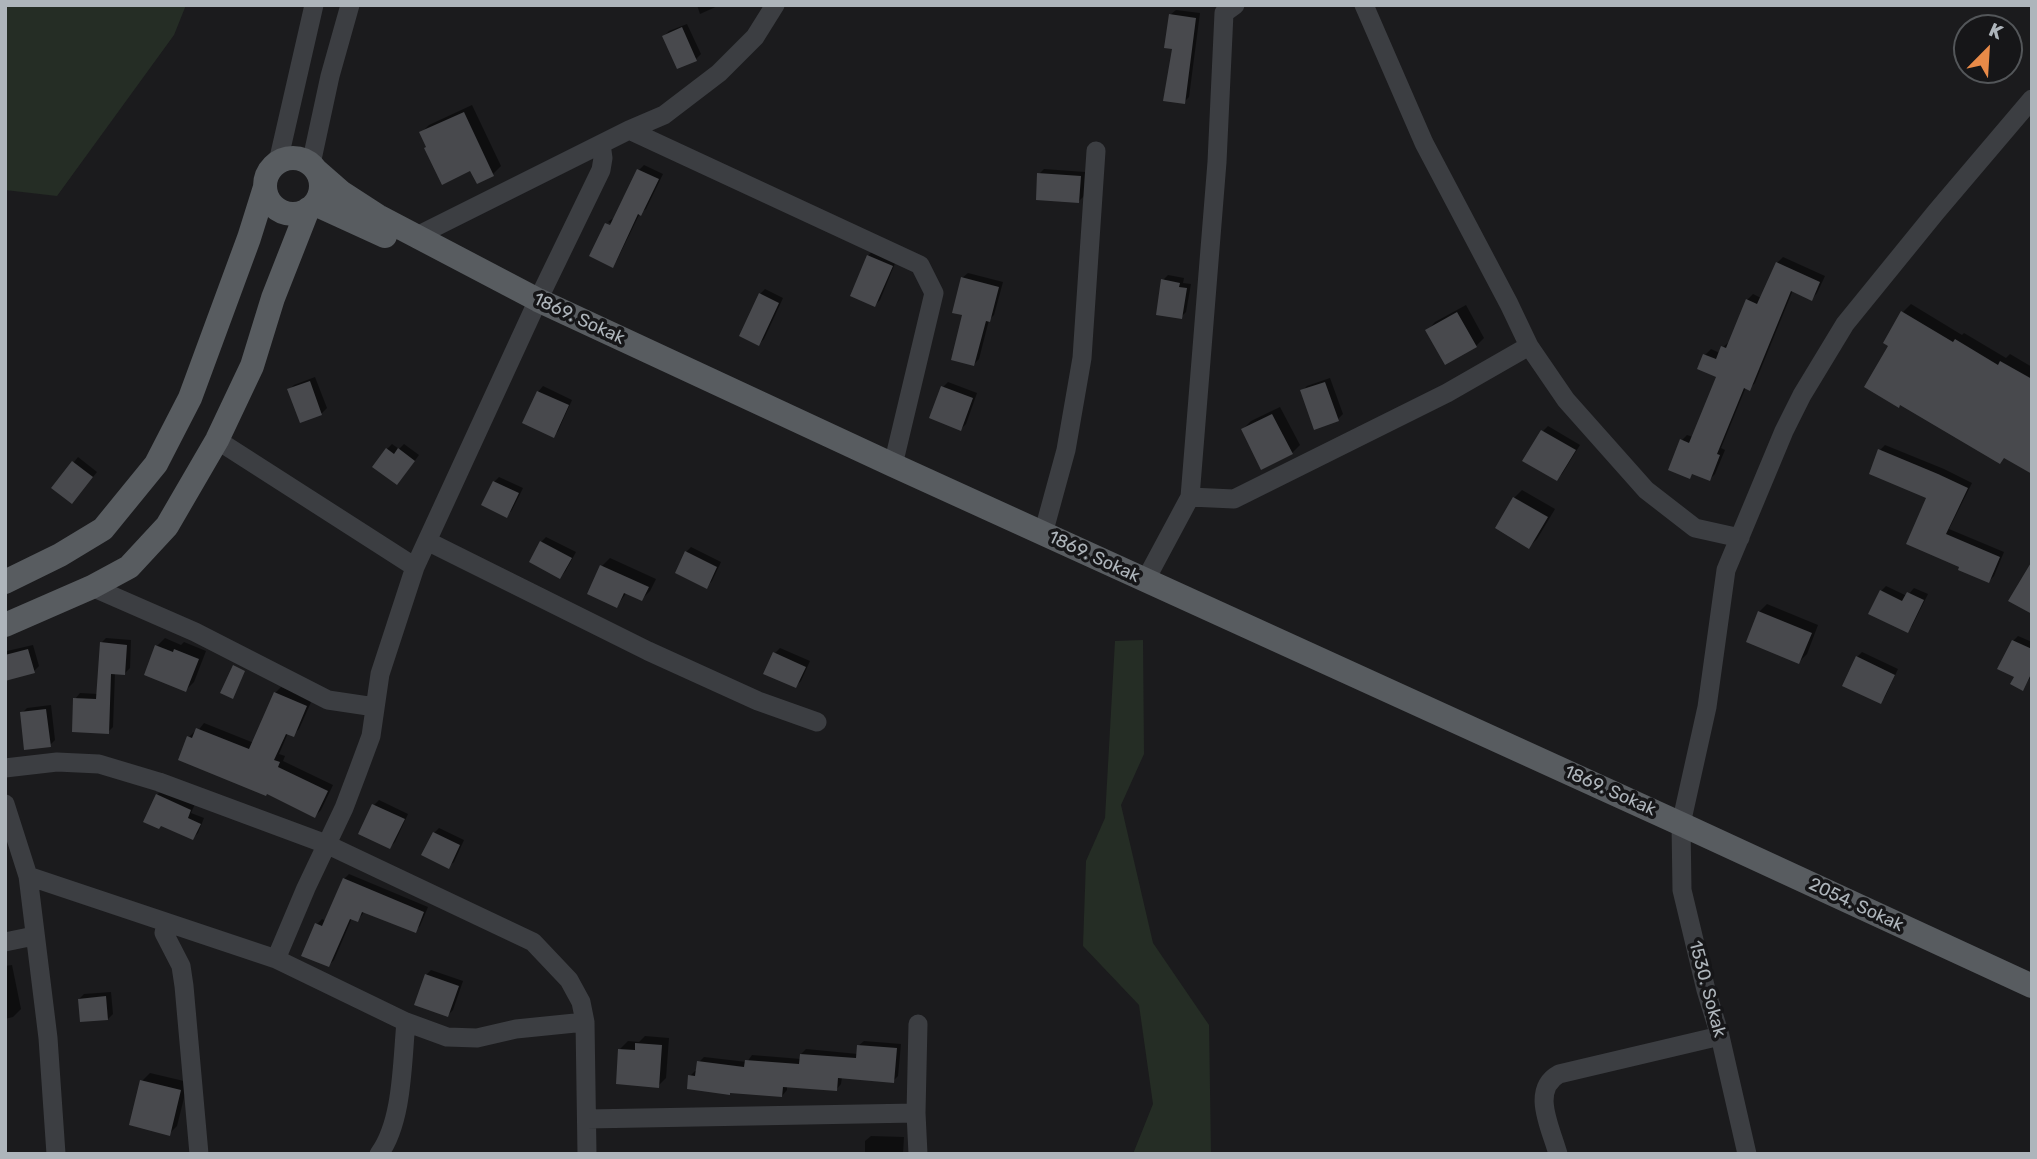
<!DOCTYPE html>
<html>
<head>
<meta charset="utf-8">
<style>
  body { margin:0 }
  #map { position:relative; width:2037px; height:1159px; overflow:hidden; background:#1b1b1d; font-family:Rubik,sans-serif }
  canvas { display:block }
  .frame { position:absolute; inset:0; border:7px solid #aeb5bb; pointer-events:none }
  .north { position:absolute; left:1953px; top:14px; width:70px; height:70px; box-sizing:border-box; background:#161618; border:2px solid #535659; border-radius:50%; rotate:24deg; font-size:19px; font-weight:700; line-height:28px; text-align:center; color:#aeb5bb }
  .north::after { content:''; display:block; margin:auto; width:24px; height:32px; background:#e88a48; clip-path:polygon(50% 0,100% 100%,50% 72%,0 100%) }
</style>
</head>
<body>
<div id="map">
<canvas width="2037" height="1159"></canvas>
<div class="frame"></div>
<div class="north">K</div>
</div>
<script>
const context = document.querySelector('canvas').getContext('2d');
context.lineJoin = 'round';
function paint(path, color) { context.fillStyle = color; context.fill(path, 'evenodd'); }
function trace(path, color, width, dash) { context.strokeStyle = color; context.lineWidth = width; context.lineCap = dash ? 'butt' : 'round'; context.setLineDash(dash || []); context.stroke(path); }
function drawText(font, color, halo, rows, align = 'center') {
  context.font = font + ' Rubik,sans-serif'; context.lineWidth = 7; context.setLineDash([]); context.textBaseline = 'middle'; context.strokeStyle = halo; context.fillStyle = color; for (const [text, x, y, turn = 0] of rows) {
    context.save(); context.translate(x, y); context.rotate((+turn || 0) * Math.PI / 180); context.textAlign = isNaN(turn) ? turn : align; if (halo) context.strokeText(text, 0, 0); context.fillText(text, 0, 0); context.restore();
  }
}
const green = new Path2D(`
  M5,5H186L174,35L57,196L5,190Z
  M1143,640L1144,754L1121,805L1153,943L1209,1025L1211,1154H1133L1153,1104L1139,1005L1083,946L1086,861L1105,818L1115,641Z`);
const shadow = new Path2D(`
  M697,5H720L700,14Z
  M1176,10L1200,13L1189,97L1184,102L1174,47L1170,15Z
  M687,24L701,54L696,59L664,36L669,31Z
  M472,105L501,166L493,174L477,182L471,169L428,147L421,133L429,125Z
  M644,165L663,174L646,209L640,213L617,260L612,265L618,227L608,222L612,219L614,220L639,170Z
  M1044,169L1085,172L1084,196L1079,201L1039,174Z
  M873,250L896,261L880,300L875,305L868,256Z
  M1783,257L1825,276L1817,293L1812,299L1793,290L1755,383L1749,389L1746,387L1721,448L1725,450L1715,474L1710,479L1693,473L1689,477L1682,440L1687,435L1693,437L1718,376L1705,355L1711,349L1720,353L1723,347L1729,342H1730L1747,300L1753,294L1761,298L1777,263Z
  M968,273L1003,282L994,315L989,320L979,359L974,364L965,314L962,278Z
  M1168,275L1184,278L1183,283L1191,284L1186,312L1181,317L1163,280Z
  M765,289L783,298L764,339L759,344L760,294Z
  M1911,304L1962,335L1964,333L2006,358L2010,354L2032,367V472L1891,345L1903,312Z
  M1466,305L1484,338L1476,346L1428,330L1435,322Z
  M315,377L327,408L322,413L301,421L289,390L294,385Z
  M1330,378L1343,414L1338,419L1302,391L1307,386Z
  M948,382L977,393L966,424L961,429L943,387Z
  M543,386L572,400L558,431L553,436L538,392Z
  M1280,407L1300,445L1292,453L1243,429L1251,421Z
  M1548,426L1580,445L1562,474L1557,479L1525,460L1543,431Z
  M392,444L399,449L404,444L419,455L402,478L387,449Z
  M1885,445L1944,469L1972,483L1949,529L2004,552L1994,576L1989,581L1962,566L1908,544L1928,497L1880,450Z
  M78,457L97,472L77,497L54,487Z
  M499,477L523,488L512,510L507,516L494,482Z
  M1522,490L1555,509L1537,539L1529,547L1514,498Z
  M546,537L576,552L565,572L560,577L541,542Z
  M691,547L721,562L712,581L707,586L686,552Z
  M610,558L656,579L650,591L642,599L627,592L617,606L589,593L602,566Z
  M1886,586L1907,596L1914,588L1928,594L1912,626L1907,631L1881,591Z
  M1767,604L1818,625L1807,654L1799,662L1759,612Z
  M2018,636L2032,642V675L2022,689L2016,676L2000,668L2013,641Z
  M106,638L131,640L130,668L125,673H115L113,727L108,732L75,699L80,693L98,694L101,643Z
  M165,638L181,645L184,642L206,651L194,682L186,690L157,646Z
  M33,645L39,666L34,671L5,667V654L7,651Z
  M780,648L810,661L801,681L796,686L766,673L775,653Z
  M1862,652L1898,669L1885,697L1880,702L1857,657Z
  M281,687L312,700L299,729L293,735L288,733L279,754L285,756L283,761L333,785L321,810L315,816L267,793L180,759L189,737L195,731L197,732L204,723L254,743L275,693Z
  M51,705L55,740L50,745L22,713L27,708Z
  M162,790L195,804L191,813L204,818L198,833L193,838L162,824L157,795Z
  M379,800L408,814L395,842L390,847L360,833L374,805Z
  M439,828L464,840L454,862L448,867L434,833Z
  M349,874L428,907L420,926L415,931L365,911L358,920L352,918L334,960L329,965L317,924L322,919L326,921L344,879Z
  M12,965L21,1009L13,1017L5,1019V966Z
  M431,970L463,981L453,1010L448,1015L426,975Z
  M111,992L113,1014L108,1019L79,999L84,994Z
  M645,1036L669,1038L666,1078L658,1086L620,1049L628,1041L639,1042Z
  M864,1041L901,1044L898,1076L893,1081L842,1077L841,1084L836,1090L787,1085V1090L782,1096L690,1076L695,1071H697L699,1062L704,1057L747,1062L752,1055L801,1059V1054L806,1049L858,1054V1046Z
  M150,1073L188,1082L177,1126L169,1134L142,1081Z
  M871,1136L904,1137L903,1154H865V1141Z`);
const building = new Path2D(`
  M1169,14L1196,18L1185,104L1163,101L1172,49L1164,48Z
  M682,27L697,61L677,69L662,36Z
  M464,112L494,176L477,184L470,171L442,185L424,148L426,147L419,132Z
  M637,169L659,179L641,216L638,214L613,268L589,256L605,223L610,225Z
  M1037,173L1081,176L1079,203L1036,200Z
  M867,255L893,266L875,307L850,296Z
  M1776,262L1820,282L1812,301L1791,291L1750,391L1744,388L1717,454L1720,455L1710,481L1692,474L1690,479L1668,470L1680,439L1689,443L1716,377L1697,369L1703,354L1716,359L1721,346L1726,348L1746,299L1757,304Z
  M961,277L999,287L990,322L986,321L974,366L951,360L962,315L952,313Z
  M1161,279L1180,283L1179,287L1187,288L1182,319L1156,315Z
  M759,293L779,303L759,346L739,336Z
  M1901,311L1953,342L1955,339L1998,365L2000,361L2032,379V474L2004,458L2000,464L1900,405L1899,408L1864,387L1888,346L1883,343Z
  M1457,312L1477,347L1445,365L1425,330Z
  M310,381L322,415L300,423L287,389Z
  M1325,382L1339,421L1314,430L1300,390Z
  M941,386L973,398L961,431L929,418Z
  M537,391L569,405L554,438L522,423Z
  M1272,414L1293,454L1261,470L1241,429Z
  M1541,430L1576,450L1557,481L1522,461Z
  M386,448L394,454L398,448L415,461L397,485L372,467Z
  M1878,449L1938,474L1968,488L1946,534L2000,557L1989,583L1958,570L1959,567L1906,544L1926,498L1869,474Z
  M72,461L93,477L72,504L51,488Z
  M493,481L519,493L507,518L481,505Z
  M1513,497L1548,517L1529,549L1495,528Z
  M540,541L572,558L560,579L529,562Z
  M685,551L717,567L707,589L675,573Z
  M2032,561V614L2008,601Z
  M600,565L649,587L642,601L624,593L617,608L587,594Z
  M1880,590L1902,601L1907,592L1924,600L1908,633L1868,614Z
  M1758,611L1812,633L1799,664L1746,642Z
  M2012,640L2032,649V672L2023,691L2010,684L2014,677L1997,669Z
  M100,642L127,645L125,675L111,674L109,734L72,732L73,698L96,699Z
  M155,645L173,652L174,649L199,659L186,692L144,675Z
  M28,649L35,673L5,681V655Z
  M773,652L806,667L796,688L763,674Z
  M1856,656L1895,675L1881,704L1842,686Z
  M233,665L245,671L233,699L220,693Z
  M274,692L307,706L294,737L286,734L274,760L280,762L278,767L328,791L315,818L267,794L266,796L178,760L187,736L192,738L196,728L249,749Z
  M46,709L51,747L24,750L20,712Z
  M156,794L191,810L188,818L201,824L193,840L161,826L159,829L143,822Z
  M372,804L405,819L390,849L358,834Z
  M433,832L460,845L449,869L421,855Z
  M343,878L424,912L416,933L362,912L358,922L350,919L329,967L301,956L315,923L322,926Z
  M425,974L459,986L448,1017L414,1005Z
  M106,996L108,1020L80,1022L78,999Z
  M635,1043L662,1045L659,1088L616,1084L618,1049L635,1050Z
  M857,1045L897,1048L894,1083L838,1078L837,1091L783,1087L782,1097L730,1093V1095L687,1089L688,1075L695,1076L697,1061L744,1067L745,1060L799,1064L800,1054L856,1058Z
  M140,1080L181,1090L170,1136L129,1125Z`);
const minor = new Path2D(`
  M1364,5L1424,143L1509,304L1529,346L1566,400L1646,490L1695,528L1740,538
  M629,130L920,265L934,293L893,465
  M278,162L314,5
  M311,164L330,76L350,5
  M415,237L629,130L664,115L719,73L755,37L775,5
  M217,440L415,567
  M1190,497L1234,499L1447,393L1529,346
  M1043,534L1066,450L1082,358L1096,151
  M427,541L648,651L758,701L817,722
  M1145,581L1190,497L1217,162L1224,13L1235,5
  M92,587L195,632L328,700L375,707
  M5,768L57,762L99,764L159,782L326,844L533,942L569,980L581,1002L585,1022L587,1154
  M5,804L28,876L48,1038L56,1154
  M28,876L276,959L406,1022L447,1037L477,1038L516,1029L585,1022
  M166,923L164,933L181,966L184,986L199,1154
  M5,942L34,936
  M276,959L306,888L344,808L358,771L371,736L380,674L415,567L538,300L601,170L603,158L601,144
  M587,1119L916,1113
  M379,1154C403,1121 402,1062 406,1022
  M918,1154L916,1113L918,1024
  M1558,1154C1551,1128 1530,1090 1559,1074L1720,1036
  M1747,1154L1720,1036L1706,990L1682,890L1681,824L1707,707L1726,570L1784,431L1802,395L1845,324L1936,212L2032,99`);
const major = new Path2D(`
  M265 186a28 28 0 1 1 56 0a28 28 0 1 1-56 0Z
  M317,171L341,192L378,216L538,300L893,465L1681,824L2032,986
  M315,204L385,236
  M5,582L60,555L103,529L156,464L190,398L249,238L265,187
  M5,625L92,587L129,567L167,526L217,440L252,366L273,298L308,209`);
const streetNames = [
  ["1869. Sokak",579,319,25],
  ["1869. Sokak",1094,557,25],
  ["1869. Sokak",1610,791,24],
  ["2054. Sokak",1856,905,25],
  ["1530. Sokak",1707,989,75]
];
paint(green, '#252d25');
paint(shadow, '#0007');
paint(building, '#48494d');
trace(minor, '#3c3e42', 19);
trace(major, '#585c60', 24);
drawText('18px', '#aeb5bb', '#161618', streetNames);
</script>
</body>
</html>
